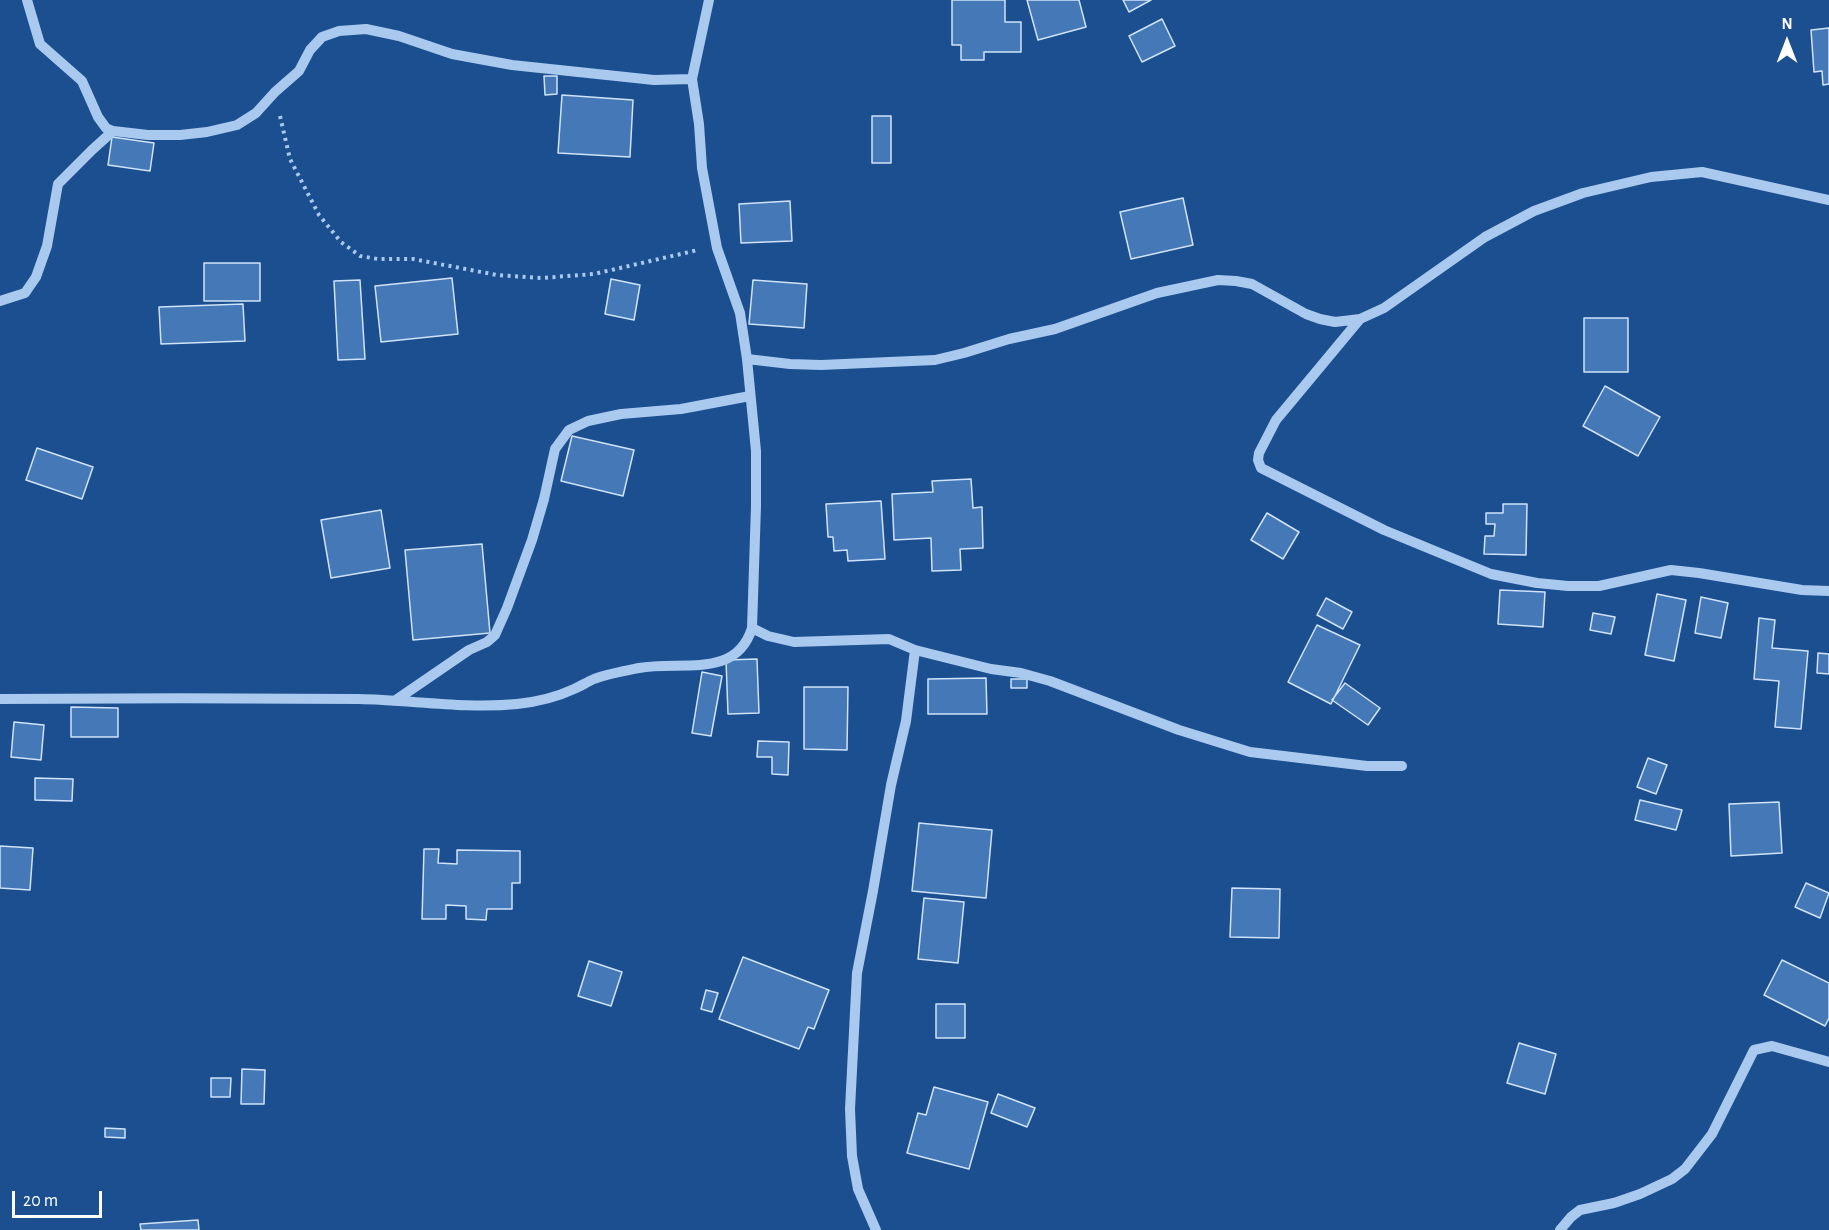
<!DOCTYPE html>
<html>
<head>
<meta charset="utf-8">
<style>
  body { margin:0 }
  #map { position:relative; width:1829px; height:1230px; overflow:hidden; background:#1b4f8f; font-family:"Alegreya Sans",sans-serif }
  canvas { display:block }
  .north { position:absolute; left:1757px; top:12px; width:60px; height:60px; -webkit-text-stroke:4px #1b4f8f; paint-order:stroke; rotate:0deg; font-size:16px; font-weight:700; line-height:24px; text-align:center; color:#fff }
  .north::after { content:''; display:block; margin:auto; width:21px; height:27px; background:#fff; clip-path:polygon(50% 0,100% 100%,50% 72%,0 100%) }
  .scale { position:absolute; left:12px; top:1191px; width:90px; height:27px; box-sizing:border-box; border:3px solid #fff; border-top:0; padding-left:8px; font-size:18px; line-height:21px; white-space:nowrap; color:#fff; -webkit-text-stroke:4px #1b4f8f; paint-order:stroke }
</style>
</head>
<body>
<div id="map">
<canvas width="1829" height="1230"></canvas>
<div class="north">N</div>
<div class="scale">20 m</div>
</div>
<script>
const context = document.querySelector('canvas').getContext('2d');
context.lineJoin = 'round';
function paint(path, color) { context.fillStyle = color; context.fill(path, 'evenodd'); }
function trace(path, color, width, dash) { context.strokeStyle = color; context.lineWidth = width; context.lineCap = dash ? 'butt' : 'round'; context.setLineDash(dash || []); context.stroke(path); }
const building = new Path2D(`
  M952,0H1005V22H1021V52H984V60H961V45H952Z
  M1027,0H1079L1086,27L1038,40Z
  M1123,0H1151L1129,12Z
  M1162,19L1175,46L1142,62L1129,36Z
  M1829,28V84L1823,85L1822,71L1814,72L1811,30Z
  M544,76H557V94L545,95Z
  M562,95L633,100L630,157L558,153Z
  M872,116H891V163H872Z
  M112,137L154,143L150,171L108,165Z
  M1183,198L1193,245L1131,259L1120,212Z
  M790,201L792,241L741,243L739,204Z
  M204,263H260V301H204Z
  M452,278L458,334L381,342L375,286Z
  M611,279L640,285L634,320L605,314Z
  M360,280L365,359L338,360L334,281Z
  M753,280L807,284L804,328L749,324Z
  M243,304L245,341L161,344L159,307Z
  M1584,318H1628V372H1584Z
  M1605,386L1660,417L1638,456L1583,426Z
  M572,436L634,450L623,496L561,481Z
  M37,448L93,467L82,499L26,480Z
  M971,479L973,508L982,507L983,548L960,549L961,570L932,571L931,538L894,540L892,494L933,492L932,481Z
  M881,501L885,559L848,561L847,550L834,551L833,537H828L826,504Z
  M1503,504H1527L1526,555L1484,554L1485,536H1494L1495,524H1486V513H1503Z
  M381,510L390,568L331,578L321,520Z
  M1267,513L1299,532L1283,559L1251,540Z
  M482,544L490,633L413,640L405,550Z
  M1500,590L1545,592L1543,627L1498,624Z
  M1657,594L1686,600L1674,661L1645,655Z
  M1701,597L1728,603L1721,638L1695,633Z
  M1326,598L1352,612L1343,629L1317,615Z
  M1593,613L1615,617L1611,634L1590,630Z
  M1759,618L1775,620L1772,648L1808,651L1801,729L1775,727L1779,681L1754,679Z
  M1317,625L1360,645L1331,704L1288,682Z
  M1818,653L1829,654V674L1817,673Z
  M757,659L759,713L728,714L726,660Z
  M702,672L722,676L711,736L692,733Z
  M986,678L987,714H928V679Z
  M1011,679H1027V688H1011Z
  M1345,683L1380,708L1368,725L1332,700Z
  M804,687H848L847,750L804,749Z
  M71,707L118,708V737H71Z
  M14,722L44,725L41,760L11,757Z
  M758,741L789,742L788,775L772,774V757H757Z
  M1648,758L1667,765L1656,794L1637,787Z
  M35,778L73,779L72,801L35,800Z
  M1640,800L1682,810L1676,830L1635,820Z
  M1779,802L1782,853L1731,856L1729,804Z
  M919,823L992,830L986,898L912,891Z
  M0,846L33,848L30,890L0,888Z
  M424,849H439L438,863L457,864V850L520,851V883H512V909H487L486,920L466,919V906L446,905V919H422Z
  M1806,883L1829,893L1820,918L1795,907Z
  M1232,888L1280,889L1279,938L1230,937Z
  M924,898L964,902L958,963L918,959Z
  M743,957L829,990L814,1029L808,1027L799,1049L719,1019Z
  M1782,960L1829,983V1018L1825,1026L1764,995Z
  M589,961L622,972L611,1006L578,996Z
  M706,990L718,993L712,1012L701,1009Z
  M936,1004H965V1038H936Z
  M1519,1043L1556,1054L1545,1094L1507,1083Z
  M242,1069L265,1070L264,1104H241Z
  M211,1078H231L230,1097H211Z
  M934,1087L988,1102L969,1169L907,1153L918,1113L926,1115Z
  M998,1094L1035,1108L1027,1127L991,1113Z
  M105,1128L125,1129V1138L105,1137Z
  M198,1220L199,1230H141L140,1224Z`);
const path = new Path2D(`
  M280,116L290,159L319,215L341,242L360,256L378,259H413L497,275L541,278L594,274L698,250`);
const minor = new Path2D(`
  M27,0L40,44L82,81L98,117L106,128L113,131L148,135H180L207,132L237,125L256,113L275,92L299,71L310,50L322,37L339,31L366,29L399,36L452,54L512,65L654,80L692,79
  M0,301L25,293L36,277L47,246L58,184L92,150L113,131
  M1360,319L1276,420L1259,453L1258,460L1261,468L1384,530L1491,574L1537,583L1568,586H1599L1671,570L1699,573L1802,590L1829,591
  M747,359L790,364L821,365L935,360L964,353L1009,339L1055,329L1157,293L1218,280L1236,281L1252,284L1306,314L1320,319L1335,322L1360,319L1384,308L1485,237L1534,211L1583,193L1651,177L1702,172L1829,200
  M752,628L768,636L794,642L889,639L915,650L991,669L1021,673L1050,681L1179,730L1250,752L1367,766H1402
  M0,699C120,698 239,698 359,699C411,700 465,709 517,704C536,702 557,697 574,689C581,686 587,682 594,679C608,674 624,671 639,668C680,660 736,680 752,628L756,506V451L747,359L740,313L717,248L702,168L699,124L692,79L709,0
  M396,700L469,650L487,642L495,635L507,608L532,540L544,499L555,449L569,430L588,421L621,414L681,409L750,396
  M876,1230L858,1189L852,1156L850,1109L857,973L873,891L891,785L906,721L915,650
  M1560,1230L1571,1217L1580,1210L1614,1203L1640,1194L1672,1179L1685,1169L1712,1134L1754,1050L1772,1046L1829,1062`);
paint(building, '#4478b7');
trace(building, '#cfe3fa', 1.5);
trace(path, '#a9c9ee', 4, [3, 4.5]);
trace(minor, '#a9c9ee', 10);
</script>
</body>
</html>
